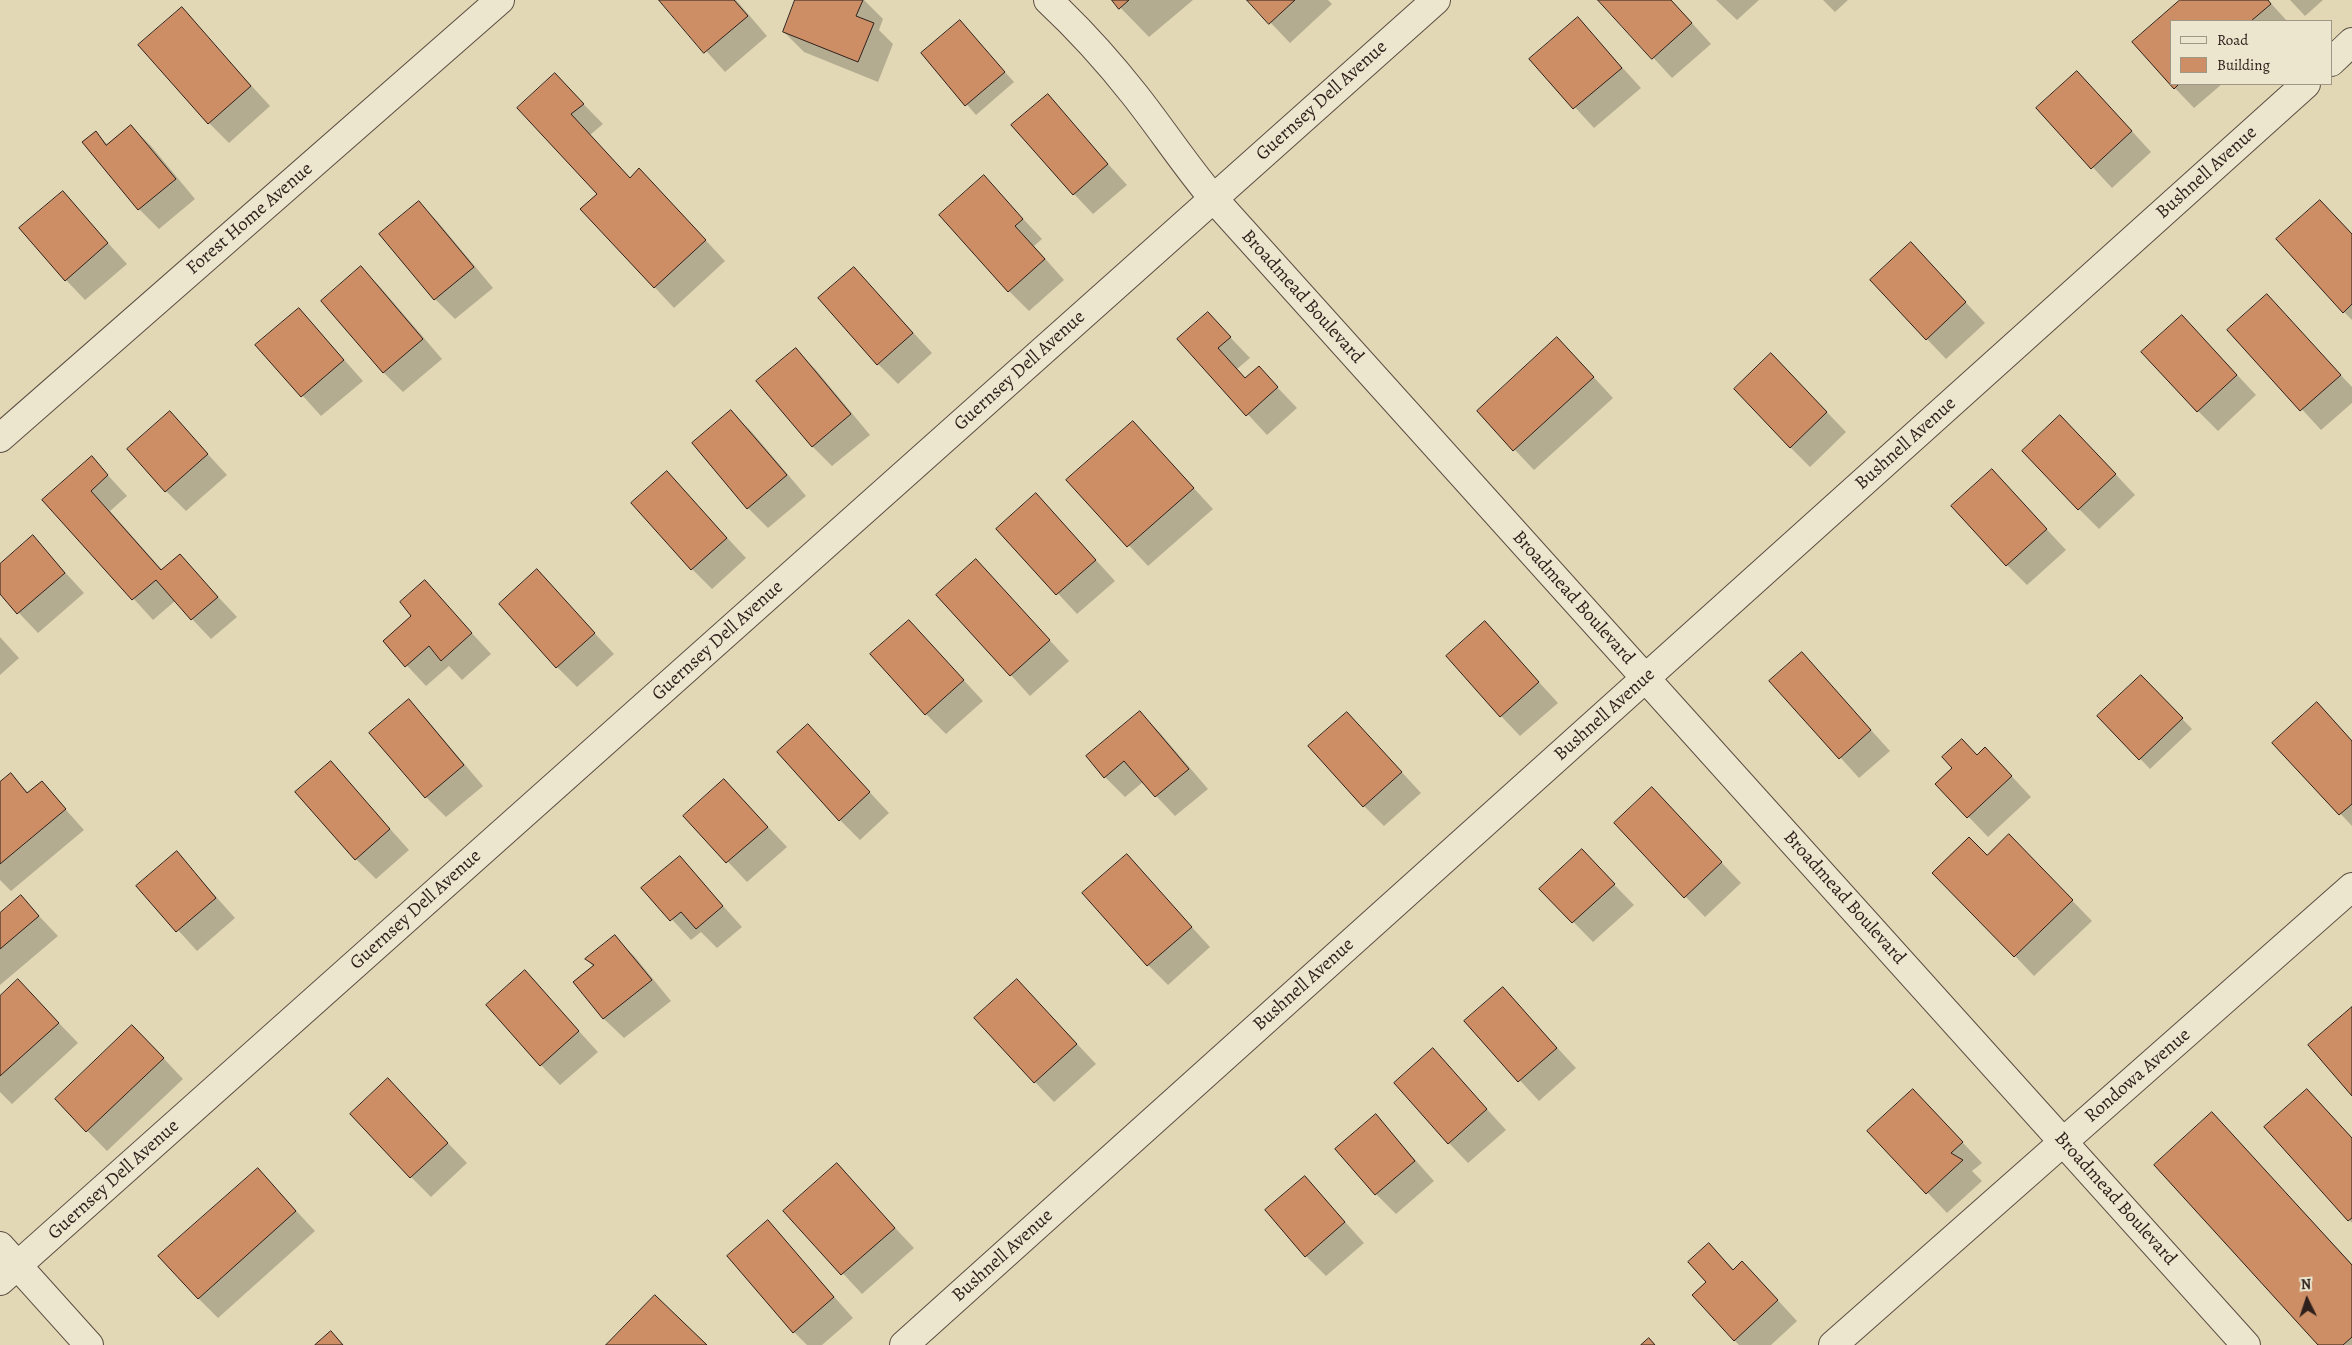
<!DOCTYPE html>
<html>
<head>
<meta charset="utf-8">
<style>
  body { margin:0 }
  #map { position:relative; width:2352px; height:1345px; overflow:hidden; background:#e2d8b5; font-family:Alegreya,serif }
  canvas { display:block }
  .legend { position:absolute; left:2170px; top:20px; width:162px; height:65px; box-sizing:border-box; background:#ece6cf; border:1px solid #a09787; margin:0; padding:6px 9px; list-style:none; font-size:15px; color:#2f201b }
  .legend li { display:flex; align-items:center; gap:10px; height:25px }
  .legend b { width:25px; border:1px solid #a09787 }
  .north { position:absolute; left:2282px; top:1275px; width:50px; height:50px; -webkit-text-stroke:4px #ece6cf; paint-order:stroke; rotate:356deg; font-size:14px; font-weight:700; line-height:20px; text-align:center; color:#2f201b }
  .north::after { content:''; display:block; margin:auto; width:18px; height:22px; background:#2f201b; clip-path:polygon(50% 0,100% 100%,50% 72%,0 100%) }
</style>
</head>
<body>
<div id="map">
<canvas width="2352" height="1345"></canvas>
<ul class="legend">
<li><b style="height:6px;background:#ece6cf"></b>Road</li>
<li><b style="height:14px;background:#cd8d65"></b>Building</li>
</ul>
<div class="north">N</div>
</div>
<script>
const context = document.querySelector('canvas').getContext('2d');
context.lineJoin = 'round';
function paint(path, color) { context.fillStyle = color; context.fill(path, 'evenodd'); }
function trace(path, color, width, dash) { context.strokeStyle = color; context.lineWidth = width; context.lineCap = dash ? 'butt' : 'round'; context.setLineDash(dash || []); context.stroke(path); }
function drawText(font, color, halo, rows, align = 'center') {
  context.font = font + ' Alegreya,serif'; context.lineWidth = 4.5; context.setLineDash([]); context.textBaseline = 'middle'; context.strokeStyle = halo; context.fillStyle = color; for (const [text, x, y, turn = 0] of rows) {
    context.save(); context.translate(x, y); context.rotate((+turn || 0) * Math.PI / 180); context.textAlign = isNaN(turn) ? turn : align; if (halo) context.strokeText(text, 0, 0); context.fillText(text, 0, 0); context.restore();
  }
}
const shadow = new Path2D(`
  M661,0H736L767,36L725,72Z
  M797,0H864L883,19L879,30L893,44L878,82L804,52L784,32Z
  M1113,0H1193L1149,37Z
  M1249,0H1328L1332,4L1290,43Z
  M1600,0H1671L1711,44L1672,78Z
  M1716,0H1759L1737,20Z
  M1823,0H1848L1835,12Z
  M2182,0H2268L2287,21H2171Z
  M2290,0H2323L2305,16Z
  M181,9L270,106L229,143L209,123Z
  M1578,19L1641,88L1594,128L1531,59Z
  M960,22L1014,82L976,115L922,53Z
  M555,75L603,124L590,135L631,179L659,190L725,261L674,308L582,209L599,194Z
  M2171,84H2222L2194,108Z
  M2097,93L2151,152L2112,188L2038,108Z
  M1047,96L1127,185L1093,214L1074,194Z
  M131,126L151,146L195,199L159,229L139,209L96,133L108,145Z
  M984,177L1042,239L1034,246L1064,280L1029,311L1009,291Z
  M63,193L127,264L85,300L66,280Z
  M2320,201L2352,234V320L2344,312Z
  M418,202L438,222L493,288L455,319L435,299L381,234Z
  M1911,244L1985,323L1946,359L1927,339Z
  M361,268L381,288L442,359L403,392L383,372Z
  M854,268L932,353L898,384L878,364Z
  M2267,296L2352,387V403L2321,430L2229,330Z
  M299,309L363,381L321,416L257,345Z
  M1208,314L1250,358L1237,369L1246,379L1259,368L1297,408L1267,435L1178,339Z
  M2182,316L2256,395L2218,431L2198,411Z
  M796,350L816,370L870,435L832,466L813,447L758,381Z
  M1771,354L1846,432L1810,467L1790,447Z
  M1577,359L1613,398L1534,470L1478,411Z
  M731,412L751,431L806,496L768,528L748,508Z
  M170,413L227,475L186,511L166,491Z
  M1133,422L1213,509L1148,566L1068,480Z
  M2080,436L2135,495L2099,529L2079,509Z
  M92,458L127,496L110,511L163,571L180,556L237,617L211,639L175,601L153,620L44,500Z
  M667,473L746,558L712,589L692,569Z
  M2011,491L2066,550L2027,585L2007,565Z
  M1055,515L1115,581L1077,614L998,529Z
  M33,537L84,593L38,633L0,593V565Z
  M976,561L1069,661L1030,696L938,595Z
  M537,571L614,654L577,687L557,667Z
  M425,582L491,654L462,680L449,666L426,686L384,641L413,616Z
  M909,621L983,701L946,734L926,714Z
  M1485,623L1558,703L1520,736L1501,716Z
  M0,637L19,658L0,675Z
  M1802,654L1890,751L1859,778L1771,681Z
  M2141,676L2192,729L2150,769L2099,716Z
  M409,701L428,721L483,786L446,817L426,797Z
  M2316,704L2352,741V826L2274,743Z
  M1140,713L1160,733L1208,789L1175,816L1143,782L1125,797L1105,777Z
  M1347,713L1421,793L1384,826L1364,806Z
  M808,726L889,813L860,840L840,820Z
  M331,763L409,850L376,879L356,859Z
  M2005,769L2031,797L1988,837L1937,784Z
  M10,775L29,793L42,783L84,830L11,891L0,880V784Z
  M724,780L787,847L747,882L685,816Z
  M1671,809L1741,883L1705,917L1615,823Z
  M177,853L235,918L197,951L138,886Z
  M1127,856L1210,947L1168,985L1148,965Z
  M2029,856L2092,921L2034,976L2015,956L1987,857Z
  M680,858L742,927L717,948L701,932L691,940L643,888Z
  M1601,871L1634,905L1593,942L1541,889Z
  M21,897L58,936L0,985V914Z
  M615,937L635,957L671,1001L624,1038L604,1019L575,983L594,967L586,959Z
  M525,972L598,1052L560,1085L541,1065Z
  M1503,989L1576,1068L1539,1101L1466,1022Z
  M0,998L38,1001L78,1043L12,1104L0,1092Z
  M1037,1001L1096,1064L1054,1102L1035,1082Z
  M152,1046L183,1079L107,1151L56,1099Z
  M1433,1050L1506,1130L1468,1163L1449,1143Z
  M2307,1090L2352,1138V1223L2266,1127Z
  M407,1100L467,1163L431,1197L411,1177Z
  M1932,1110L1982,1163L1972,1171L1982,1181L1947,1213L1869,1131Z
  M2212,1114L2352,1264V1345H2320Z
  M1376,1116L1434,1181L1396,1214L1376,1194Z
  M836,1165L914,1248L862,1294L785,1211Z
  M258,1170L315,1231L218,1318L198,1298Z
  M1305,1177L1364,1243L1326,1276L1306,1256Z
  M768,1222L853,1318L822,1345H807L794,1332Z
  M1709,1245L1734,1270L1762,1283L1797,1321L1771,1345H1739L1734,1340L1708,1282Z`);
const building = new Path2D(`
  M659,0H734L748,16L704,53Z
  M795,0H863L856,16L874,23L858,62L783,32Z
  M1112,0H1129L1119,9Z
  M1247,0H1295L1269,24Z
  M1598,0H1671L1692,23L1652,59Z
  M2180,0H2268L2271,4L2251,21H2171V84H2179L2174,89L2132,42Z
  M182,7L251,86L208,124L138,45Z
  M1578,17L1622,68L1573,109L1529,59Z
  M960,20L1005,72L965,106L921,53Z
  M2077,71L2132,131L2091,169L2036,108Z
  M555,73L584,104L571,114L630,178L639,168L706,240L654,288L580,209L597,194L517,108Z
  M1048,94L1108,164L1073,195L1011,125Z
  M131,125L176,179L138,210L82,142L96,131L106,145Z
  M984,175L1023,219L1015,226L1045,259L1008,292L939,215Z
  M63,191L108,243L65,281L19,228Z
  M2320,200L2352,234V304L2343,313L2276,239Z
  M419,201L474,267L434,300L379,234Z
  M1911,242L1966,302L1926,340L1870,280Z
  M361,266L423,339L383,373L321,301Z
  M854,267L913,333L877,365L818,298Z
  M2267,294L2341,375L2300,411L2227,330Z
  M299,308L344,360L301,397L255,345Z
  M1208,312L1231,337L1218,348L1245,378L1259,366L1278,387L1246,416L1177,339Z
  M2182,315L2237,375L2197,412L2141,352Z
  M1557,337L1594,377L1513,451L1477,411Z
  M796,348L851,414L812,447L756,381Z
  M1771,353L1827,412L1790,448L1734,389Z
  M731,410L787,475L747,509L692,443Z
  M170,411L208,454L165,492L127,449Z
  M2060,415L2116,474L2078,510L2022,451Z
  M1133,421L1194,488L1127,547L1066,480Z
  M92,456L108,475L91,491L161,570L180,554L218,597L191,620L156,580L132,600L42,500Z
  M1992,469L2047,529L2006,566L1951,506Z
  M667,471L727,538L691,570L631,503Z
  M1036,493L1096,560L1056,595L996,529Z
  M33,535L65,573L17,614L0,594V564Z
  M976,559L1050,640L1010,676L936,595Z
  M537,569L595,633L556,668L499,604Z
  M425,580L472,633L441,661L429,646L405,667L383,641L411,616L400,602Z
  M909,620L964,680L925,715L870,654Z
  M1485,621L1539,682L1500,717L1446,656Z
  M1802,652L1871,730L1839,759L1769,681Z
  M2141,675L2183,718L2139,760L2097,716Z
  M409,699L464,765L425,798L369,733Z
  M2317,702L2352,741V804L2339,815L2272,743Z
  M1140,711L1189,769L1155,797L1124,761L1104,778L1086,756Z
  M1347,712L1402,772L1363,807L1308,746Z
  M808,724L870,792L839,821L777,752Z
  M1962,739L1977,755L1985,747L2012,776L1967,818L1935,784L1952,768L1942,757Z
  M331,761L390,829L355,860L295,792Z
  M11,773L27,793L42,781L66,809L0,864V782Z
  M724,779L768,827L726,863L683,816Z
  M1652,787L1722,862L1684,898L1614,823Z
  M2009,834L2073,900L2014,957L1932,873L1969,837L1987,855Z
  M1582,849L1615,884L1572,923L1539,889Z
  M177,851L216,898L176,932L136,886Z
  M1127,854L1192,927L1147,966L1082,893Z
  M680,856L723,906L696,929L681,912L670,921L641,888Z
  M21,895L39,916L0,949V913Z
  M615,935L652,980L603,1019L573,982L594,965L585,959Z
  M525,970L579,1031L540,1066L486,1005Z
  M18,979L59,1023L0,1076V996Z
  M1017,979L1077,1044L1034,1083L974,1018Z
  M1503,987L1557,1048L1518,1082L1464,1021Z
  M2352,1007V1096L2308,1045Z
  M132,1025L164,1058L86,1132L55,1099Z
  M1433,1048L1487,1109L1448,1144L1394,1083Z
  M388,1078L448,1143L410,1178L350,1114Z
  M1913,1089L1963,1142L1951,1153L1963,1160L1926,1194L1867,1131Z
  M2307,1089L2352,1138V1218L2348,1221L2264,1127Z
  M2212,1112L2352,1265V1337L2343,1345H2318L2154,1165Z
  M1376,1114L1415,1161L1375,1195L1335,1149Z
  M837,1163L895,1228L841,1275L783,1211Z
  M258,1168L296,1211L198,1299L158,1256Z
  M1305,1176L1345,1222L1305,1257L1265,1210Z
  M768,1220L834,1297L793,1333L727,1256Z
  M1709,1243L1733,1270L1742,1261L1778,1300L1734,1341L1692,1295L1706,1282L1688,1262Z
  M655,1295L707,1345H606Z
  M331,1331L343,1345H315Z
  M1649,1338L1655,1345H1641Z`);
const street = new Path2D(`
  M1048,0C1079,29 1108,61 1134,94C1161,128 1185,165 1213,198L2246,1345
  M2331,62L2352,42
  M0,438L500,0
  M0,1246L89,1345
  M0,1281L1436,0
  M904,1345L2306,84
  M1833,1345L2352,887`);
const streetNames = [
  ["Guernsey Dell Avenue",1322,101,-42],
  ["Bushnell Avenue",2207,173,-42],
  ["Forest Home Avenue",250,219,-41],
  ["Broadmead Boulevard",1302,297,48],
  ["Guernsey Dell Avenue",1020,371,-42],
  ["Bushnell Avenue",1906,444,-42],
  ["Broadmead Boulevard",1573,598,48],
  ["Guernsey Dell Avenue",718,641,-42],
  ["Bushnell Avenue",1605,715,-42],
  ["Broadmead Boulevard",1844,898,48],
  ["Guernsey Dell Avenue",416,910,-42],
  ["Bushnell Avenue",1304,985,-42],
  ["Rondowa Avenue",2138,1076,-41],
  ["Guernsey Dell Avenue",114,1180,-42],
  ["Broadmead Boulevard",2115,1199,48],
  ["Bushnell Avenue",1003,1256,-42]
];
paint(shadow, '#0003');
paint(building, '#cd8d65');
trace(building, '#2f201b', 1);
trace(street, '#5c4e42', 30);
trace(street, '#ece6cf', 28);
drawText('19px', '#2f201b', '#ece6cf', streetNames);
</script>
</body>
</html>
